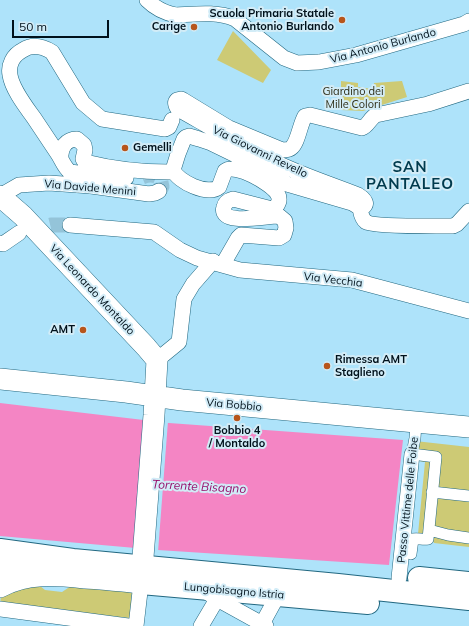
<!DOCTYPE html>
<html>
<head>
<meta charset="utf-8">
<style>
  body { margin:0 }
  #map { position:relative; width:469px; height:626px; overflow:hidden; background:#aee3fa; font-family:Mulish,sans-serif }
  canvas { display:block }
  .scale { position:absolute; left:12px; top:20px; width:97px; height:18px; box-sizing:border-box; border:2px solid #00111b; border-top:0; padding-left:5px; font-size:12px; line-height:14px; white-space:nowrap; color:#00111b; -webkit-text-stroke:3px #d2ecf7; paint-order:stroke }
</style>
</head>
<body>
<div id="map">
<canvas width="469" height="626"></canvas>
<div class="scale">50 m</div>
</div>
<script>
const context = document.querySelector('canvas').getContext('2d');
context.lineJoin = 'round';
function paint(path, color) { context.fillStyle = color; context.fill(path, 'evenodd'); }
function trace(path, color, width, dash) { context.strokeStyle = color; context.lineWidth = width; context.lineCap = dash ? 'butt' : 'round'; context.setLineDash(dash || []); context.stroke(path); }
function drawText(font, color, halo, rows, align = 'center') {
  context.font = font + ' Mulish,sans-serif'; context.lineWidth = 4; context.setLineDash([]); context.textBaseline = 'middle'; context.strokeStyle = halo; context.fillStyle = color; for (const [text, x, y, turn = 0] of rows) {
    context.save(); context.translate(x, y); context.rotate((+turn || 0) * Math.PI / 180); context.textAlign = isNaN(turn) ? turn : align; if (halo) context.strokeText(text, 0, 0); context.fillText(text, 0, 0); context.restore();
  }
}
const green = new Path2D(`
  M233,31L271,70L263,83L217,60Z
  M341,81L358,83V87L373,89L374,83L402,81L407,97L363,111L341,110Z
  M415,441L469,447V547L434,543L433,541V540L418,534L425,462L412,460Z
  M40,586L45,590L62,592L71,586L132,591L130,618L0,605L1,596L19,588Z`);
const water = new Path2D(`
  M0,403L169,423L403,440L389,565L158,550L0,536Z`);
const pier = new Path2D(`
  M161,420L168,421L158,552L134,550Z`);
const minorTunnel = new Path2D(`
  M142,177C149,174 154,174 160,178L162,187L159,191
  M28,231L51,225H70`);
const pedestrian = new Path2D(`
  M432,492L469,496
  M429,530L448,535L469,538
  M411,554L413,539C418,538 423,540 428,539L436,457L412,454L415,438L416,423`);
const minor = new Path2D(`
  M147,0C155,8 165,13 176,15C196,14 217,11 235,19L284,58L297,63L319,62L356,55L464,24L469,21
  M61,158C60,148 66,139 77,139L84,145L85,150L83,159L85,162C113,169 140,172 169,172L173,170
  M126,178L108,177L70,172C64,167 62,160 58,154C50,142 42,130 34,118C26,107 12,89 10,75C8,65 13,55 23,50C32,44 42,46 52,52L83,103L102,119L165,129L169,127L172,120
  M0,196L19,185L49,183L91,186L149,194L155,193L159,191
  M360,208C361,213 361,218 366,222C374,227 439,226 453,226L457,224L469,211
  M70,225L154,232L180,250L197,258L240,270L352,280L469,311
  M0,243L3,244L19,233
  M223,264L238,238L241,235L279,238L284,235L286,228L285,221L279,216C270,215 218,227 224,207C225,202 229,200 233,199L272,209C279,206 281,199 277,193C270,183 236,163 225,171L219,187C208,196 178,182 173,170L178,154L184,139L186,137L189,136L199,139L211,143L248,161L287,184L352,203L360,208C371,205 363,198 358,195C330,184 302,175 275,162C242,146 210,127 178,109C176,106 174,103 177,100L181,99L183,100L229,128L282,150C285,150 289,150 291,148C298,143 300,124 305,116L310,115L362,128C368,126 370,118 376,115L428,104L469,91
  M157,360L179,342L184,299L193,284L213,261
  M399,578L412,454
  M204,590L217,599L266,626
  M0,609L128,626
  M262,624L278,595
  M136,626L141,583
  M201,626L217,599`);
const secondary = new Path2D(`
  M0,196L23,216L146,347L157,360L154,415L141,583C122,581 104,579 85,578C56,575 27,572 0,587
  M0,379L126,392L182,400L469,427
  M0,568C13,562 26,559 40,557`);
const primary = new Path2D(`
  M0,550L73,560L338,585L469,599
  M419,578L469,583
  M141,583L278,595L368,603`);
const markers = [
  [342,20,4,"#b7551b"],
  [194,27,4,"#b7551b"],
  [125,148,4,"#b7551b"],
  [83,330,4,"#b7551b"],
  [327,366,4,"#b7551b"],
  [237,418,4,"#b7551b"]
];
const poiNames = [
  ["Scuola Primaria Statale",334,14],
  ["Antonio Burlando",334,27],
  ["Carige",186,27],
  ["Gemelli",133,148,"left"],
  ["AMT",75,330],
  ["Rimessa AMT",335,360,"left"],
  ["Staglieno",335,373,"left"],
  ["Bobbio 4",237,431,"center"],
  ["/ Montaldo",237,444,"center"]
];
const streetNames = [
  ["Via Antonio Burlando",383,46,-15],
  ["Via Giovanni Revello",260,152,26],
  ["Via Davide Menini",90,188,5],
  ["Via Vecchia",333,280,7],
  ["Via Leonardo Montaldo",92,290,47],
  ["Via Bobbio",234,405,5],
  ["Passo Vittime delle Foibe",408,500,-84],
  ["Lungobisagno Istria",234,591,5]
];
const parkNames = [
  ["Giardino dei",353,92],
  ["Mille Colori",353,105]
];
const waterNames = [
  ["Torrente Bisagno",199,487,3]
];
const districtNames = [
  ["SAN",410,167],
  ["PANTALEO",410,184]
];
paint(green, '#cdca75');
paint(water, '#f485c4');
paint(pier, '#aee3fa');
trace(minorTunnel, '#94c4d9', 15, [15, 8]);
trace(pedestrian, '#226881', 12);
trace(minor, '#226881', 16);
trace(secondary, '#226881', 22);
trace(primary, '#226881', 24);
trace(pedestrian, '#fff', 11);
trace(minor, '#fff', 15);
trace(secondary, '#fff', 21);
trace(primary, '#fff', 22);
for (const [x, y, r, color] of markers) { const dot = new Path2D(); dot.arc(x, y, r, 0, 2 * Math.PI); context.fillStyle = color; context.fill(dot); trace(dot, '#d2ecf7', 1.5); }
drawText('bold 11px', '#00111b', '#d2ecf7', poiNames, 'right');
drawText('11px', '#00111b', '#d2ecf7', streetNames);
drawText('11px', '#2d2c15', '#d2ecf7', parkNames);
drawText('italic 12px', '#970f6b', '#d2ecf7', waterNames);
context.letterSpacing = '1px';
drawText('bold 15px', '#003a4d', '#d2ecf7', districtNames);
context.letterSpacing = '0px';
</script>
</body>
</html>
